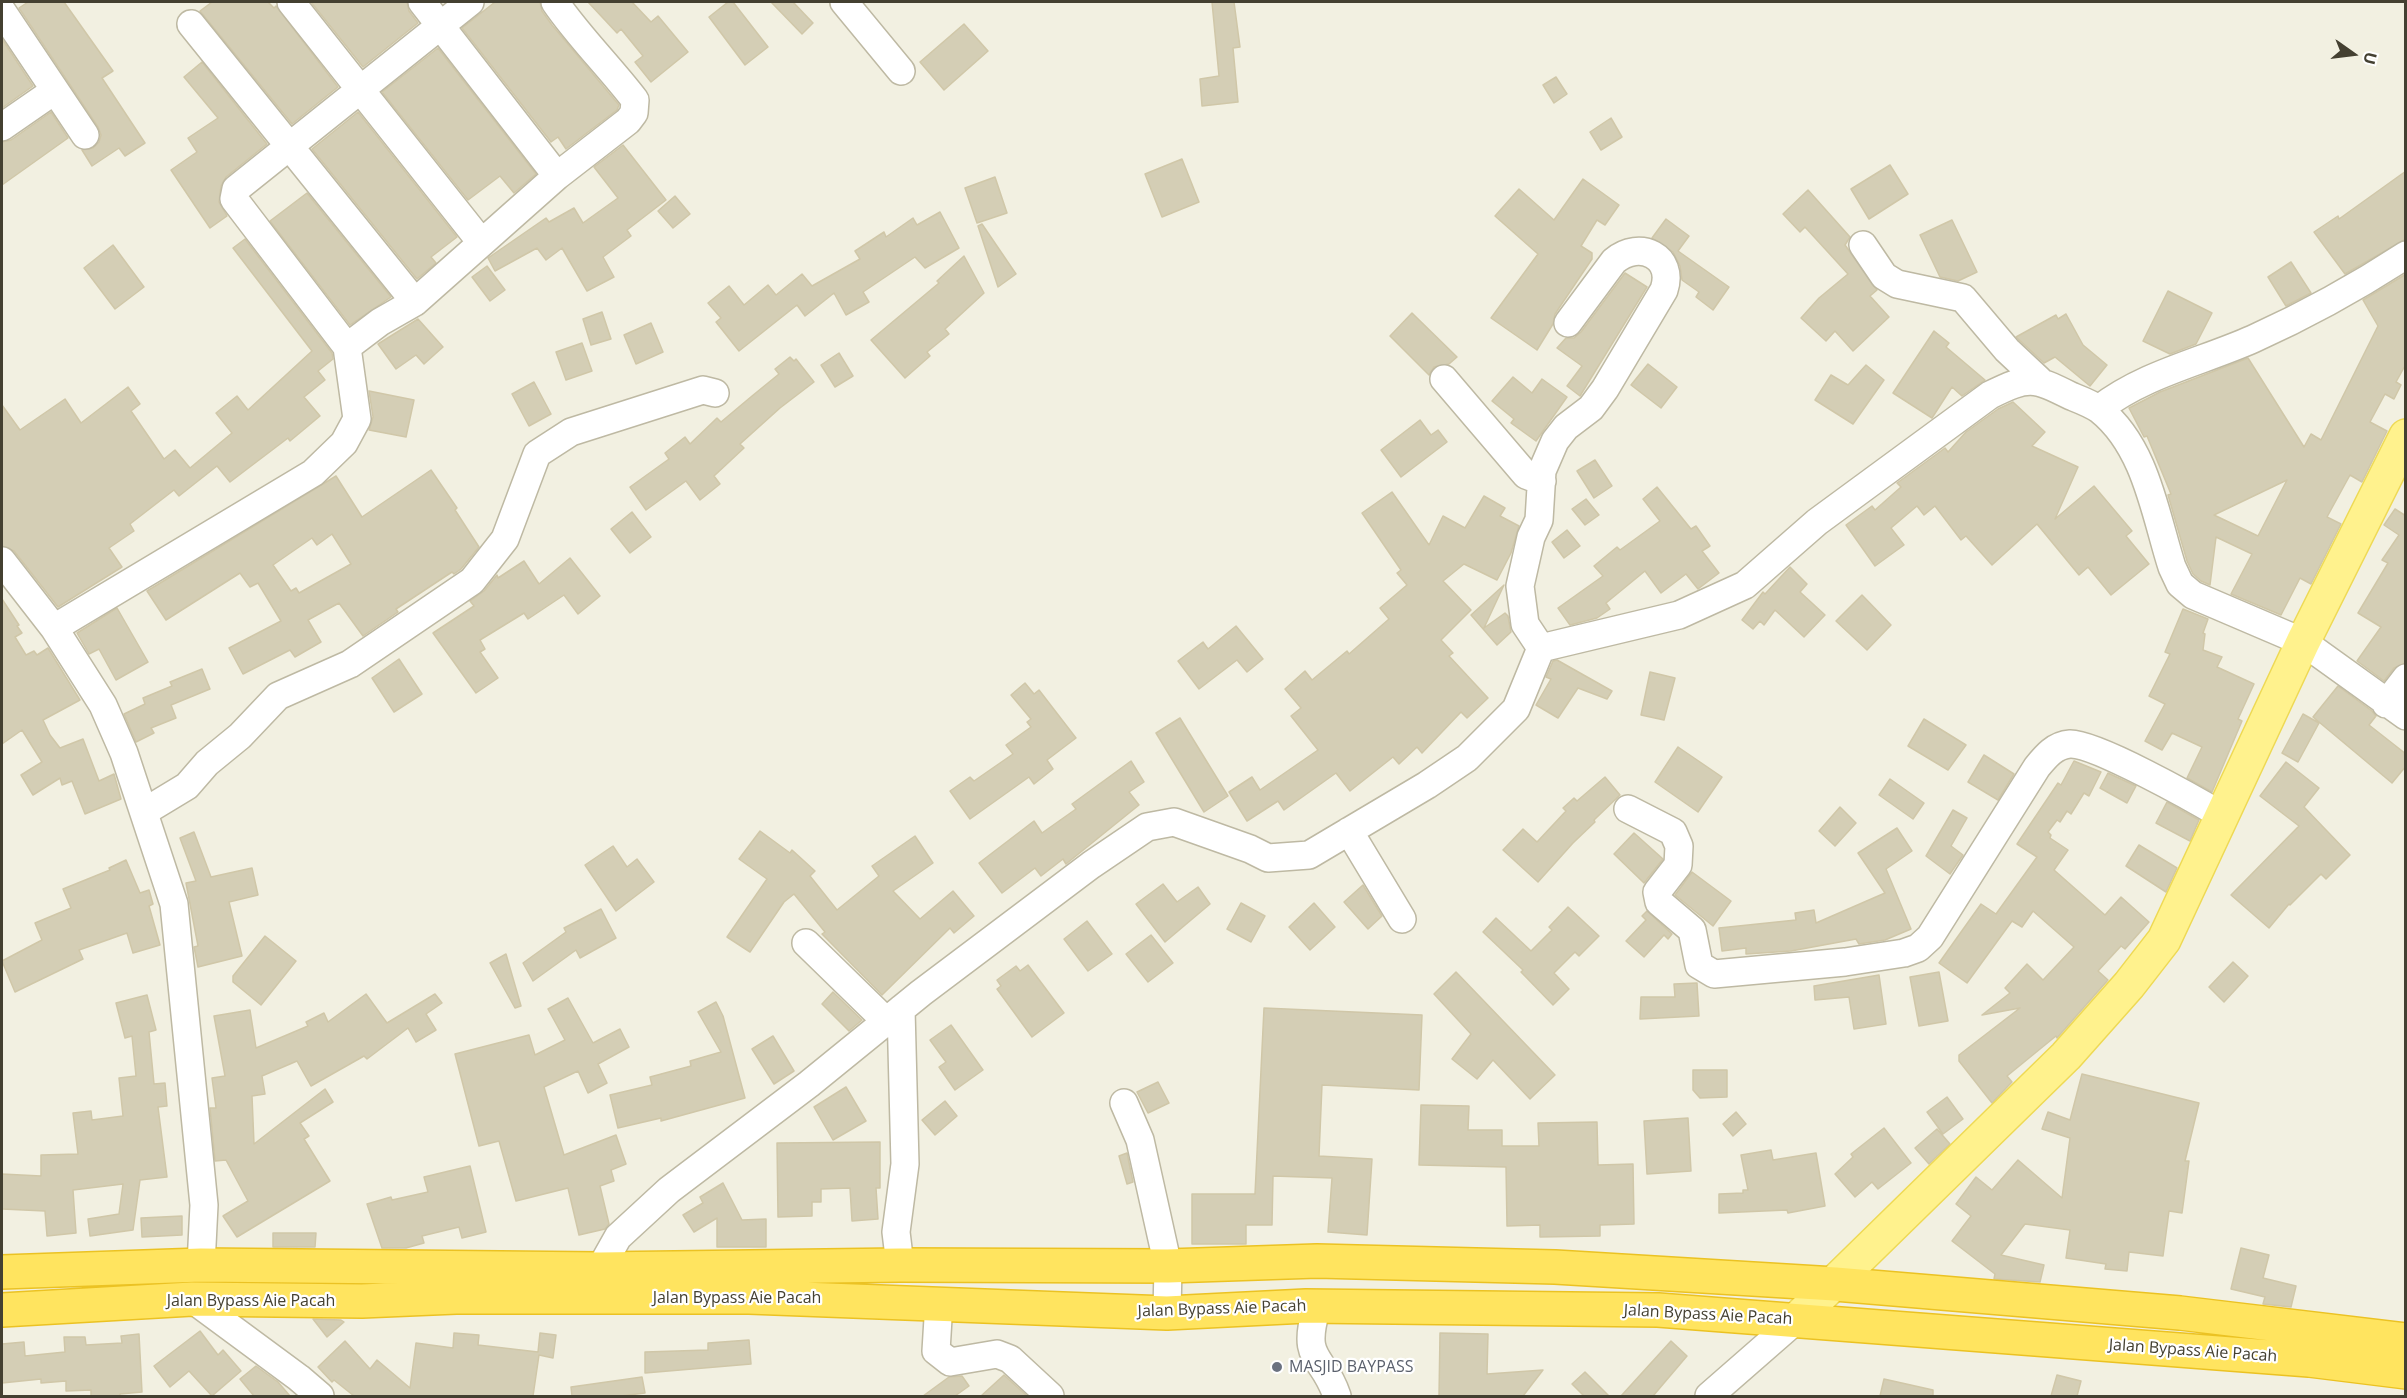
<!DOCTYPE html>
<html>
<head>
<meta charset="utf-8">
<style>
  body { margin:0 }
  #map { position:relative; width:2407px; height:1398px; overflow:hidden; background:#f2f0e1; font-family:"Open Sans",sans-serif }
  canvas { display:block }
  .frame { position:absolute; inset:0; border:3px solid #444031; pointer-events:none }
  .north { position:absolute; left:2323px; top:24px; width:60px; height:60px; -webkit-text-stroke:4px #fff; paint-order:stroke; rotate:104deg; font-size:16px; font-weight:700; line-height:24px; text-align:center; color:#444031 }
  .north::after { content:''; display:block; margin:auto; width:21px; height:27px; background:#444031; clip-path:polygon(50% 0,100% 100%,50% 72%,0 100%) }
</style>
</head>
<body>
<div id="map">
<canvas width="2407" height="1398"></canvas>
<div class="frame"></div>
<div class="north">U</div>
</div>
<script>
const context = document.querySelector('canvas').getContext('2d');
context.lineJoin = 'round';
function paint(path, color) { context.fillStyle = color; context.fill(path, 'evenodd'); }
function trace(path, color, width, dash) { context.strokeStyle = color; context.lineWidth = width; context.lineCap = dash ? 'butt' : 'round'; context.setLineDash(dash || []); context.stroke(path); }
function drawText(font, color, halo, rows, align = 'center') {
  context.font = font + ' "Open Sans",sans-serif'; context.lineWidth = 4.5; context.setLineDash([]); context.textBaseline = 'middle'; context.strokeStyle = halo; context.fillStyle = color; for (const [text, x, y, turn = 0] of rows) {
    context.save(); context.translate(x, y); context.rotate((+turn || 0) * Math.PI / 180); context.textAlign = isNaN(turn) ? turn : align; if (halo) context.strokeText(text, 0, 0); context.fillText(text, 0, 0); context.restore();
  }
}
const building = new Path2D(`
  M28,2H64L113,71L102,78L145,143L125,156L119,148L92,166L82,150L93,148L99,142L101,135L98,127L19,8Z
  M212,2H268L274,8L276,6L338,87L292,124L200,11Z
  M311,2H407L409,11L418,23L363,67Z
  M495,2H540L542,11L552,25L619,105L617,110L566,149L558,137L551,142L462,28Z
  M588,2H632L651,22L658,16L688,52L651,82L635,62L643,56L621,29L617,33Z
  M728,2H733L768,47L745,65L709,17Z
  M771,2H793L813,23L802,34Z
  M1212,2H1234L1240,47L1233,48L1238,102L1202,106L1200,79L1219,76Z
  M964,24L988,51L944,90L920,62Z
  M2,39L33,86L2,108Z
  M438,48L536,174L514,193L500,176L468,200L382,92Z
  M202,62L267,144L226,177L221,186L219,202L227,216L210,228L171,170L197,152L188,138L218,118L184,77Z
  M1556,77L1567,94L1554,103L1543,85Z
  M51,112L68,138L2,185V142L11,140Z
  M358,112L457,237L431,257L436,263L417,279L312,149Z
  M1611,118L1622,137L1601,150L1590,132Z
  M623,145L666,200L627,230L631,236L603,257L614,277L587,291L562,248L546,260L537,248L495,271L488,258L546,218L549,222L574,208L583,223L618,198L594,167Z
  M1182,159L1199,202L1162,217L1145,174Z
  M1890,165L1908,194L1869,219L1851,189Z
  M2406,171V239L2345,274L2314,232L2338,216L2339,219Z
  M995,177L1007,213L977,223L965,188Z
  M1583,179L1619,205L1605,225L1597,220L1581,246L1592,253V259L1555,314L1553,324L1537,350L1491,318L1538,254L1495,216L1519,189L1554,220Z
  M1808,190L1850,237L1845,245L1877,290L1870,296L1889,317L1853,351L1835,331L1826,341L1801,318L1819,298L1848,274L1805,227L1800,232L1783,214Z
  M307,193L391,297L350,325L270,221Z
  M675,196L690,214L673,228L658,211Z
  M940,212L959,248L925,268L915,257L863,292L869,302L846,315L834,293L805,316L797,305L739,351L716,322L721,318L708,303L729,286L744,305L768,285L776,295L802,274L812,286L860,259L855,251L884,232L886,237L913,218L917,225Z
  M1666,219L1689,236L1678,251L1729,287L1713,310L1696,297L1699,292L1682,280L1680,266L1673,252L1652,238Z
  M1952,220L1977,272L1958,281L1940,277L1920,235Z
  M982,224L1016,274L998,287L978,226Z
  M245,239L332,353L333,359L318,371L325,380L304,397L320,416L290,441L288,438L230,482L217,466L179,496L174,490L130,524L134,531L109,548L122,567L58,607L14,551L2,546V405L20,430L65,399L81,423L128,387L140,404L131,411L164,459L175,450L190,468L232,433L216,413L237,396L248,410L312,351L233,248Z
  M113,245L144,287L115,309L84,268Z
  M964,256L984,293L945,329L949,334L927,352L930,356L905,378L871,340L939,283L937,281Z
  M2291,262L2311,293L2286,306L2268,277Z
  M487,266L505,290L490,301L472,277Z
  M1625,273L1647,287L1580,396L1567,386L1582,366L1557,348L1566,338H1574L1581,332Z
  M2406,274V364L2396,382L2401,385L2394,399L2385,394L2370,422L2387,431L2362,482L2350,475L2327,517L2341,524L2311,584L2300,578L2281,615L2231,594L2252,554L2216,537L2210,585L2201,581L2193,574L2187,561L2168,495L2171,494L2147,436L2144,437L2129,408L2160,392L2248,358L2304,447L2311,434L2321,440L2378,326L2363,300ZM2287,480L2258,536L2214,515Z
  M2168,291L2212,313L2196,344L2170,354L2143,341Z
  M602,312L611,339L591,345L583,319Z
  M1412,313L1457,357L1449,364L1434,367L1429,375L1390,336Z
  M2066,314L2083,345L2107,365L2090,386L2055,357L2044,363L2016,337L2056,315L2058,319Z
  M418,319L443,347L424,364L416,355L396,369L378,344Z
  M651,323L663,352L636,364L624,335Z
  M1934,331L1949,343L1946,347L1985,380L1962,396L1952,387L1932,418L1893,393Z
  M582,343L592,371L566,380L556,352Z
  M839,353L853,376L835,387L821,365Z
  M790,357L794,361L796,359L814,382L780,408L740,444L744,448L714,476L720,484L700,500L686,481L646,510L630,487L669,459L665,453L685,437L690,444L717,418L721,422L752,396L779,374L775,369Z
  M1648,364L1677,387L1661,408L1631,385Z
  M1866,365L1884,380L1853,424L1815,400L1831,375L1848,385Z
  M1513,377L1532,393L1542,379L1567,397L1536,441L1511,423L1514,419L1492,401Z
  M534,382L551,414L529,426L512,394Z
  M369,391L414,400L406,437L369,430L373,417Z
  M2013,402L2045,432L2032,446L2078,467L2055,519L2094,486L2132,531L2126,536L2149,564L2111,595L2088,567L2079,575L2037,524L1992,565L1966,536L1961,540L1935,506L1924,515L1917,506L1891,528L1904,545L1875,566L1846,525L1872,506L1875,510L1901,487L1897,483L1945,448L1948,452L1966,432L1998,409Z
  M1420,420L1431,435L1438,430L1447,442L1401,477L1381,450Z
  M1595,460L1612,486L1594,498L1577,471Z
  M431,470L457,508L455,510L479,547L461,569L454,574L452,572L396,609L398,612L363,636L339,603L308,620L321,642L295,657L290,650L243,674L229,648L281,621L258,583L250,587L240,573L166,620L147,591L336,476L362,517ZM332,534L351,564L299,593L296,588L291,591L273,565L312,538L317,545Z
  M1657,487L1691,529L1696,526L1710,546L1702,551L1719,573L1698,589L1686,574L1661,593L1645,571L1606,603L1610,609L1597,618L1570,625L1558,608L1603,576L1594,566L1617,547L1620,550L1660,521L1643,499Z
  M1392,492L1429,545L1443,516L1465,528L1484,496L1505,508L1500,516L1519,526L1511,553L1497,580L1464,564L1443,581L1471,610L1441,640L1453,653L1449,656L1488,698L1467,718L1461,712L1422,753L1417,747L1399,764L1393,757L1350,791L1336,773L1284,810L1278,801L1247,821L1229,792L1252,777L1260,790L1318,750L1291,716L1301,708L1285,689L1305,671L1312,680L1347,651L1349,654L1389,619L1380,608L1407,585L1397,573L1401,570L1362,513Z
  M1586,499L1599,515L1585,525L1572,509Z
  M2395,509L2406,516V663L2394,668L2384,681L2357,661L2381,627L2358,613L2388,563L2382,560L2399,535L2384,525Z
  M632,512L651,537L630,553L611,529Z
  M1567,530L1580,546L1564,558L1552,542Z
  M570,558L600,596L578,614L564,595L528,619L524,613L480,640L485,649L480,652L498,678L476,693L433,633L474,606L470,601L484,591L497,575L498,578L524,561L539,584Z
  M1790,567L1807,584L1800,592L1825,615L1804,637L1775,610L1764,625L1760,621L1753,629L1742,620L1763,592L1765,594Z
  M1504,585L1484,628L1505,613L1508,616L1511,632L1497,645L1471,615Z
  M1862,595L1891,625L1867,650L1836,621Z
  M2,599L19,625L17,626L22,633L15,637L26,655L34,651L37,655L48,648L80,700L43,720L50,735L60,748L83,739L99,781L114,774L121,799L85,814L72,781L62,785L60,778L33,795L21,775L42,762L22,730L2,744Z
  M117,608L148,662L116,680L99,649L89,654L77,633Z
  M2183,609L2208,619L2203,633L2205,634L2203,650L2222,657L2217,667L2254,684L2238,719L2242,721L2212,792L2187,778L2202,747L2172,733L2162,750L2145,741L2165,704L2149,696L2170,654L2165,652Z
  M1236,626L1263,659L1247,672L1237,660L1199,689L1178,661L1203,642L1208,649Z
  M399,659L422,694L394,712L372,678Z
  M1557,660L1612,691L1607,699L1578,688L1558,718L1536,705L1551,679L1546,677L1553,661Z
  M202,669L210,689L171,705L176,718L151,728L154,733L136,742L124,714L145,704L143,698L172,686L170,682Z
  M1650,672L1675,678L1664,720L1641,715Z
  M1025,683L1034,694L1039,690L1076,738L1047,760L1053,769L1034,784L1029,777L970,819L950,791L970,777L974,781L1013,754L1006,745L1031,727L1027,722L1031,719L1011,695Z
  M2338,686L2372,711L2376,716L2369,725L2406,754V766L2392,783L2313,717Z
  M2303,714L2319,723L2298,762L2282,753Z
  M1180,718L1228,796L1204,812L1156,733Z
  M1924,719L1966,745L1948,770L1908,746Z
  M1678,747L1722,777L1698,812L1655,782Z
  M1984,755L2014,774L1998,800L1968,782Z
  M1131,761L1144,782L1129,792L1139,805L1066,864L1063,859L1041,876L1035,868L1002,893L979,863L1034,821L1042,833L1076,809L1072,804Z
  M2074,761L2101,772L2089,796L2084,793L2071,814L2067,811L2060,822L2057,820L2048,832L2051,835L2050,838L2068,850L2054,870L2105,915L2121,897L2149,922L2125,949L2121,946L2098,971L2108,980L2057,1038L2056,1036L2007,1076L2012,1082L1992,1103L1959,1061V1055L2020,1008L1982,1015L2010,993L2005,988L2027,964L2043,980L2074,947L2033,911L2022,927L2012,921L1967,983L1939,963L1981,904L1996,914L2037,857L2017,844L2058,783L2061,785Z
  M2286,762L2319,788L2304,807L2350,855L2326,879L2321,874L2290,905L2289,904L2269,928L2231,895L2299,826L2260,796Z
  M2108,773L2136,786L2127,803L2100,788Z
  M1605,777L1620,795L1594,820L1595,822L1573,843L1538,882L1503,850L1523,829L1537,842L1566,811L1563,808L1574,798L1577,801Z
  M1890,779L1924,803L1913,819L1879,795Z
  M2167,802L2199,820L2190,841L2156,823Z
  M1840,807L1856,823L1835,846L1819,831Z
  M1953,810L1967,818L1951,846L1963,855L1950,874L1926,856Z
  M1897,828L1912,851L1886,869L1911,929L1885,940L1859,944L1856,939L1791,951L1746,954V948L1722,951L1719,928L1796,920L1795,913L1814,910L1816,923L1885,893L1858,853Z
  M760,831L790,853L792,850L815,871L810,876L837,910L879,876L872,866L915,836L933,863L893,891L920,919L953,891L974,916L954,933L950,928L882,995L822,934L825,932L794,894L784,902L750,952L727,937L767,879L739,859Z
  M194,832L211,877L252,868L258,895L229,902L242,956L198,967L194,947L198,946L186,883L196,881L180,838Z
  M1634,833L1663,859L1644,883L1614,854Z
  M2139,845L2177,868L2166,892L2126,866Z
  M613,846L627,867L637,859L654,882L616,911L585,865Z
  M126,860L140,893L149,890L153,904L149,906L160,945L133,953L127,933L79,950L83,959L15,992L2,961L42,940L35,923L71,908L63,889L110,870L109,868Z
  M1692,872L1731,901L1713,926L1675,895Z
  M1163,884L1177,902L1198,887L1210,904L1165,942L1136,904Z
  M1363,885L1382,916L1368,929L1344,902Z
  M1241,903L1265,916L1251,942L1227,929Z
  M1314,903L1335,927L1310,950L1289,927Z
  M1568,907L1599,936L1579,956L1575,952L1554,973L1569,989L1553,1005L1521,972L1523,970L1483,932L1496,918L1531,951L1552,930L1549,927Z
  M601,909L616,938L580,958L576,950L533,981L523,963L566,932L564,928Z
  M1647,911L1672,934L1668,939L1664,935L1644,957L1626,941L1646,920L1642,916Z
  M1087,921L1112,954L1088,971L1064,939Z
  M1151,935L1173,963L1148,982L1126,954Z
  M265,936L296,961L261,1005L233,982V976Z
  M506,954L521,1006L515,1008L490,963Z
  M2233,962L2248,976L2224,1002L2209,987Z
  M1028,965L1064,1013L1032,1037L997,989L1001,986L997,980L1016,966L1020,971Z
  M1456,972L1555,1075L1530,1099L1493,1060L1477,1079L1452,1059L1471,1034L1434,994Z
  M1939,972L1948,1021L1919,1026L1910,977Z
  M1879,975L1886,1024L1854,1029L1849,997L1815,1000L1814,986Z
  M1697,983L1699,1016L1640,1019L1641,997H1675L1674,984Z
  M833,992L862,1020L849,1031L822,1004Z
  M366,994L387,1023L435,994L442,1003L426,1014L436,1030L416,1042L408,1028L367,1059L364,1056L311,1086L297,1061L262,1076L265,1094L252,1096L254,1144L325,1089L333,1102L300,1123L309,1136L304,1139L330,1181L237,1237L223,1216L248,1201L226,1160L215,1161L210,1108H216L212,1078L225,1076L214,1016L250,1010L256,1048L308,1026L306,1022L324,1013L328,1022Z
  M147,995L156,1030L149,1032L154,1084L165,1083L167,1106L158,1107L167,1177L140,1180L133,1230L90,1236L88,1219L119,1214L123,1184L73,1190L76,1233L47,1236L45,1211L2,1209V1174L41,1176V1155L78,1154L73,1113L91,1111L92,1120L123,1116L119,1078L136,1076L132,1036L125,1038L116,1003Z
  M568,998L593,1043L620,1029L629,1047L598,1064L607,1083L588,1093L578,1071L544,1087L564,1155L616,1135L626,1164L611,1170L614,1181L600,1186L609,1224L605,1229L579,1235L568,1188L516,1201L499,1141L479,1146L455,1054L529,1035L535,1055L565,1040L548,1009Z
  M716,1002L723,1016L745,1098L661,1121V1118L618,1128L610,1095L652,1085L650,1077L691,1066L690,1061L721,1052L698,1012Z
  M1264,1008L1422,1015L1419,1090L1322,1085L1319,1156L1372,1159L1367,1235L1328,1232L1332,1178L1273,1176L1272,1225H1246V1244H1192V1194H1255Z
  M951,1025L983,1070L955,1090L939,1067L946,1062L930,1040Z
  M773,1036L794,1071L774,1084L752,1049Z
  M1693,1070H1727V1097L1700,1098L1693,1090Z
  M2082,1074L2199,1103L2185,1161H2189L2182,1213L2169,1211L2163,1256L2129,1252L2127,1271L2105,1269L2106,1264L2066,1258L2070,1230L2025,1224L2001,1255L2044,1265L2040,1282L1994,1279L1995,1274L1952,1241L1971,1216L1956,1204L1976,1177L1992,1190L2018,1160L2062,1198L2070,1138L2042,1129L2048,1112L2070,1120Z
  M1158,1082L1169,1103L1148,1113L1137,1092Z
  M846,1087L866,1121L833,1140L814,1107Z
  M1947,1097L1963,1119L1943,1134L1927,1112Z
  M945,1101L957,1116L935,1135L922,1120Z
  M1421,1105L1469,1106L1468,1130H1502V1146H1539L1538,1123L1597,1122L1598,1165L1633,1164L1634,1224L1600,1225V1236L1540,1237V1225L1507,1226L1506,1167L1419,1165Z
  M1736,1112L1746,1124L1733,1136L1723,1124Z
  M1688,1118L1691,1171L1647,1174L1644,1121Z
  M1884,1128L1911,1163L1878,1189L1872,1182L1855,1197L1835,1174L1853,1157L1851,1154Z
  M1937,1129L1950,1144L1929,1164L1915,1148Z
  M880,1142V1188H876L878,1219L852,1221L850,1188L821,1189V1202H812V1216L778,1217L777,1143Z
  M1771,1150L1773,1160L1816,1153L1825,1206L1788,1213L1787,1210L1719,1213V1194L1743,1193V1190H1748L1741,1155Z
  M1127,1153L1133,1182L1127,1184L1119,1156Z
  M470,1166L486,1232L462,1238L459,1227L422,1236L424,1243L406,1248H382L367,1204L391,1197L392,1200L428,1192L424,1177Z
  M723,1183L742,1220L766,1219V1247H717V1218L694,1232L683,1215L703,1203L700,1197Z
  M182,1216V1235L142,1237L141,1218Z
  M273,1233H316L315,1247H273Z
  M2241,1248L2269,1255L2263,1278L2296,1286L2291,1307L2263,1304L2265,1297L2231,1289Z
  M313,1319L341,1320L344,1322L327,1337Z
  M200,1331L218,1355L223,1350L241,1371L212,1396L189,1371L170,1387L154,1366Z
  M454,1333L479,1335L478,1345L538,1352L540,1333L556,1335L553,1358L539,1355L533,1396H354L334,1380L332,1382L318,1367L345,1341L370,1369L377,1360L410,1388L416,1343L453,1348Z
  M1440,1333L1488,1334L1487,1374L1543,1370L1523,1396H1439Z
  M139,1334L142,1392L120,1394V1396H91V1390L66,1391V1381L41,1383V1379L2,1383V1344L24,1342L25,1356L65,1352L64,1337H85L86,1345L122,1343L121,1336Z
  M749,1340L751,1364L645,1373V1352L708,1350V1343Z
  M1671,1341L1687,1356L1653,1396H1621Z
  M256,1366L278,1382L290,1396H254L240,1379Z
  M1585,1372L1609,1396H1584L1572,1384Z
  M1004,1375L1027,1396H981Z
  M2057,1375L2081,1381L2077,1396H2051Z
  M962,1376L969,1386L955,1396H923L949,1377Z
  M642,1377L645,1393L621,1396H572L571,1387Z
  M1884,1379L1933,1390V1396H1880Z`);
const minor = new Path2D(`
  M291,2L481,242
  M422,2L557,176
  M844,2L901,71
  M2,11L85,135
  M191,24L415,302
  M2,127L54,91
  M1863,245L1884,276L1897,284L1963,298L2007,350L2039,380
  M347,347L234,199L236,189L470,2
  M1444,379L1526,475L1542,481
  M2099,409C2144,374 2201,362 2253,339C2306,315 2357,287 2406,255
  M2,561L54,628L103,705L124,753L174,904L204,1205L201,1265
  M54,628L313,473L344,443L357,419L347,347L380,322L415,302L557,176L628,121L634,113L635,100C609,66 579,37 555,2
  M1541,648L1525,624L1520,586L1531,537L1539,520L1542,471L1555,441L1566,427L1591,408L1605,389L1664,290C1675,257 1640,239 1614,261L1568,323
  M2386,704L2406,678
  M1628,809L1673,832L1679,846L1678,865L1657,892L1659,902L1692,930L1699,965L1714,974L1845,962L1904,953L1918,948L1930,937L2037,767C2046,756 2055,745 2070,744C2095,743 2196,800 2221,815
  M144,812L187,786L207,763L240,736L278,696L350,664L472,581L505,539L537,454L571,432L703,390L715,393
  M1349,831L1402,919
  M806,943L886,1021
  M1124,1103L1140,1140L1168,1266L1167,1313
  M900,1265L896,1232L905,1164L901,1009
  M600,1269L618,1237L669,1190L809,1084L921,993L1091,865L1147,827L1174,822L1250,849L1268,858L1309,855L1427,785L1467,758L1516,709L1541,648L1679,615L1745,585L1817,522L1990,395C2029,376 2033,377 2071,396C2081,400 2092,404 2100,410C2146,447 2155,514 2172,567L2180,584L2193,595L2303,642L2406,716
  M192,1299L299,1378L320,1396
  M939,1302L936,1351L950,1362L997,1354L1010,1359L1050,1396
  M1306,1306L1316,1310C1301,1362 1323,1354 1337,1396
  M1709,1396L1796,1320`);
const major = new Path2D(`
  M1796,1320L2066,1056L2129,985L2164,940L2303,642L2406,436`);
const highway = new Path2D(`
  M2,1272L201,1265L600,1269L900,1265L1168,1266L1317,1261L1555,1267L1835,1284L2180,1313L2406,1340
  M2,1310L192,1299L362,1301L456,1297H749L1167,1313L1306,1306L1658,1310L2309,1360L2406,1372`);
const markers = [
  [1277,1367,6,"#6b7280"]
];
const streetNames = [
  ["Jalan Bypass Aie Pacah",737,1298],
  ["Jalan Bypass Aie Pacah",251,1301],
  ["Jalan Bypass Aie Pacah",1222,1309,-2],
  ["Jalan Bypass Aie Pacah",1708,1315,3],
  ["Jalan Bypass Aie Pacah",2193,1351,4]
];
const worshipNames = [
  ["MASJID BAYPASS",1289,1367]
];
paint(building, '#d4ceb5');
trace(building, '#d0c7a8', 1.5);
trace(minor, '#beb9a3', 30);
trace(major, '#eed954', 36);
trace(highway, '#ebc223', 36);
trace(minor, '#fff', 27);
trace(major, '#fff28d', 33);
trace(highway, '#ffe45f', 33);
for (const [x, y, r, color] of markers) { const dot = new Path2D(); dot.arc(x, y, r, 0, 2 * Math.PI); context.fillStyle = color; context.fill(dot); trace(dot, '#fff', 2); }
drawText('16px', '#444031', '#fff', streetNames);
drawText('16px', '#5b616d', '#fff', worshipNames, 'left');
</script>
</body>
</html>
